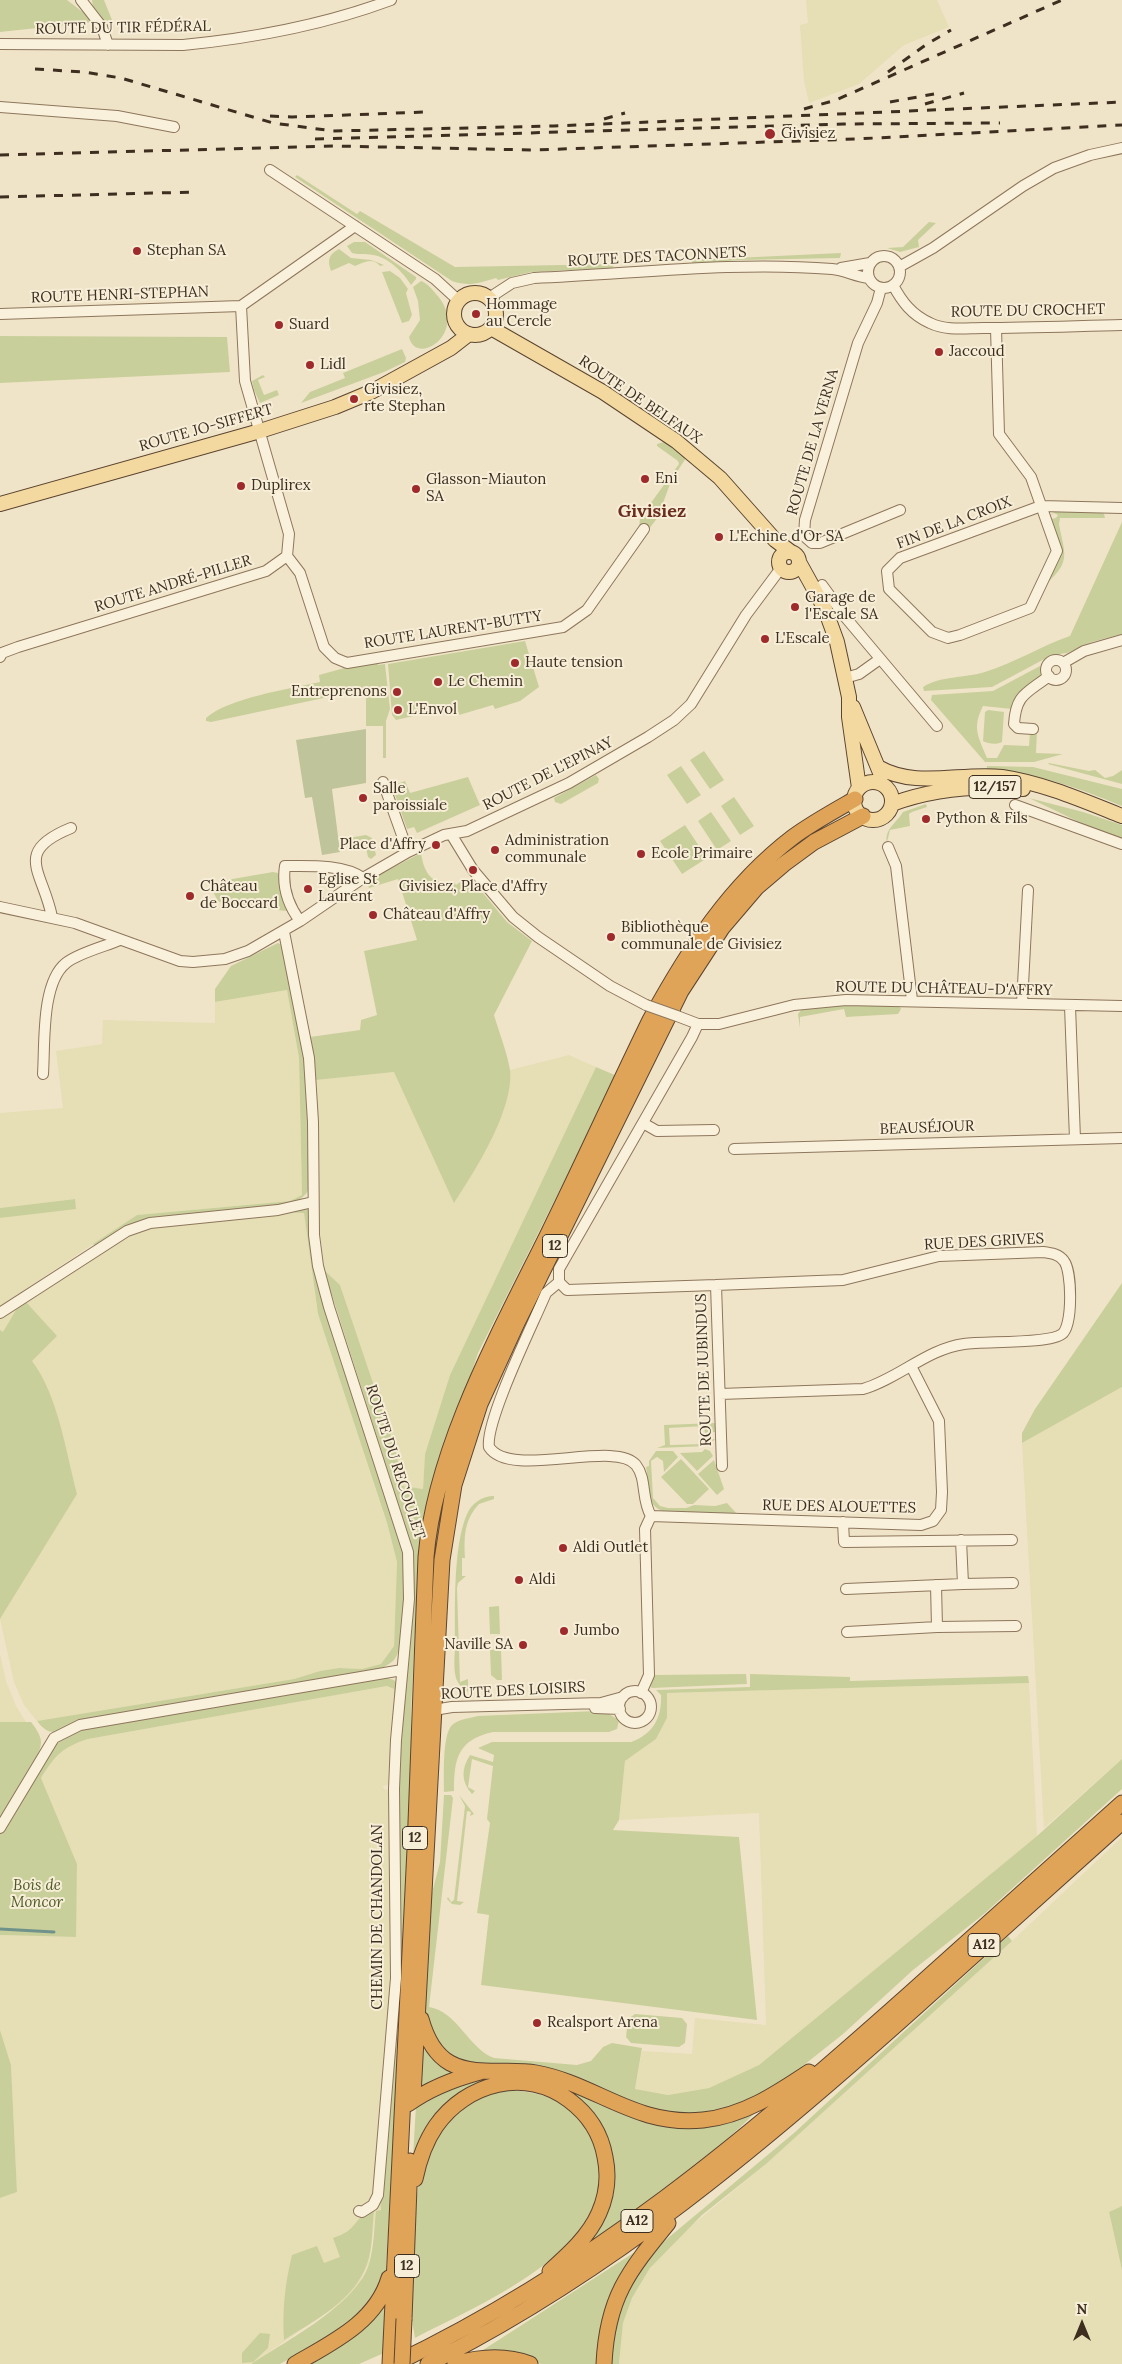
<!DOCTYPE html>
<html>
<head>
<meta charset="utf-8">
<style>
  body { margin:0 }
  #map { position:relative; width:1122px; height:2364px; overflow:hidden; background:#f0e4c8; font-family:Lora,serif }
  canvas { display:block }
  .north { position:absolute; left:1057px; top:2299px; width:50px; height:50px; -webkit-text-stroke:4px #f7eed8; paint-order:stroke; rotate:0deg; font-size:14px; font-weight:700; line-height:20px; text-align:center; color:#3d2e20 }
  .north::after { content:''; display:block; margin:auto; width:18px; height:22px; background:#3d2e20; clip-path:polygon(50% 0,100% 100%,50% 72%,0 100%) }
</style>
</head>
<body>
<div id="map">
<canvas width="1122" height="2364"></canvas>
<div class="north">N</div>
</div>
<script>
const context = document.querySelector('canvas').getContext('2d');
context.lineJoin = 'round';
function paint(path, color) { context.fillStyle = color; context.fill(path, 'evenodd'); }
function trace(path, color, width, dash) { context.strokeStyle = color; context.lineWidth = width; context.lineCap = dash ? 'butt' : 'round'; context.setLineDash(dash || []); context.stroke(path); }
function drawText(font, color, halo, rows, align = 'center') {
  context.font = font + ' Lora,serif'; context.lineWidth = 4; context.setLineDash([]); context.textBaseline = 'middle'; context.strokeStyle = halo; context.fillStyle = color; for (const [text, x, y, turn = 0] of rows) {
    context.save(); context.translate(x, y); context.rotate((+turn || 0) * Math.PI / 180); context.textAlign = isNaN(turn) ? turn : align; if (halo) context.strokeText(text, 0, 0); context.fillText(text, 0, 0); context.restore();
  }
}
const farmland = new Path2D(`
  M806,0H937L949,27L904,45L859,84L809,103L804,81L800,25L808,23Z
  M287,990L299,1058L302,1195L290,1201L137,1215L21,1292L129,1234L154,1225L278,1212L304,1213L318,1314L387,1524L397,1562L394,1646L381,1664L362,1669L339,1668L320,1671L294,1679L37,1721L24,1705L14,1682L0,1619L77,1493L0,1403V1218L76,1208L74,1199L0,1208V1113L63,1108L56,1051L102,1044L103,1020L215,1023V1002Z
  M569,1055L596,1067L450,1375L425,1454L423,1489L402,1487L396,1451L340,1285L324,1270L317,1204L316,1080L394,1072L502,1116L506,1102L510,1070Z
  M1122,1387V1759L1044,1828L1022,1443Z
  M0,1654L6,1681L16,1706L26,1722H0Z
  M1029,1683L1037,1836L759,2065L709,2088L668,2095L635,2089L642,2051L692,2054L695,2018L766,2025L759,1813L619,1820L625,1761L656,1739L667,1718V1693Z
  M387,1686L394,1689L391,1784L383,1786L384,1789L391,1791L394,1978L381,2211H376L369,2264L358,2285L340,2304L251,2364H0V2198L17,2192L11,2065L0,2030V1935L75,1937L77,1864L41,1778L55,1757L69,1745L88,1739Z
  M1122,1837V2206L1109,2212L1122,2270V2364H619L623,2323L632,2298L650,2268L667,2246L766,2164L1012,1941Z`);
const green = new Path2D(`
  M0,0H67L84,13L93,8L92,0H104L112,20L0,32Z
  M297,175L357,214L360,211L455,267L615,264L612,268L531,272L498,280L496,278C479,283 469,287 452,281L295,177Z
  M929,222L936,223L918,240L919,247L900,252L887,248L903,247Z
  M354,242H365L416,277V279L411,285C403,272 388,257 373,255C365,253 359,255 352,253L347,246Z
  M339,249L351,258L371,260L384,265L380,266C373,257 364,262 355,266L349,263L331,271C327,260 329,254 339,249Z
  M841,253L840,258L738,260L692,264V260Z
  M390,271L400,278L408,289L406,293L412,315L409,321L402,323L382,272Z
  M421,281C427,283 432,289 436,294C471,332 416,368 409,337L420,320L418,301L413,287Z
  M0,336L227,337L230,372L0,383Z
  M402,349L406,358L405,362L384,372L301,403L310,392L345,378L343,373Z
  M263,375L265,377L258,380L264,395L277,390L279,395L260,403L254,390L252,381Z
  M664,442L686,458L671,481L658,517L649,529L642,524L639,528L640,518L679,464L678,461L657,446V444Z
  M1055,511L1101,512L1104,514L1105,518H1060L1059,524C1064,553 1072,561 1047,583C1061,554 1063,552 1052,520L1050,519L1056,518L1058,515L1054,513L1049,517Z
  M1122,522V634L1092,642L1067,653L1052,655L992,687L924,691L923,687C940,676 965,678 985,672C1014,663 1041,646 1070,636Z
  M525,641L539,687L520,701L495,709L493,705L459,715L457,706L396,720L392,715L388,664Z
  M378,663V665L385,664L390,709L386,721V758H383V726H366V689L211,722L206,721V718C228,698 289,689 320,682L319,675L348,667Z
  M1040,666L1041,677L1016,697L1012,709L983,706C972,728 978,736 987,758H997L1004,745L1029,746L1030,731H1037L1036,753L1063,754L1034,762H985L931,700L932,695L993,691Z
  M988,710L1004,712L1002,742C997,745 988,744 983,741L985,712Z
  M704,751L724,780L710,789L690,760Z
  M1049,763L1089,771L1095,770L1105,778L1113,776L1122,770V784L1048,764Z
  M681,766L701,795L687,804L667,775Z
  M987,766L1033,767L1122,789V806C1078,788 1035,772 987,769Z
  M596,775L599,779L598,783L561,804L555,802L554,798Z
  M468,777L480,805L417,833L414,827L407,829L392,786L405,781L410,793Z
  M734,797L754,826L740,835L721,806Z
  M1029,798L1083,812L1122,825V840L1081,826V823Z
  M926,804L927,807L912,812L909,814L910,826L890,830L887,842C884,830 897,822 903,812Z
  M711,812L731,841L717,850L698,821Z
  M685,825L707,858L682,874L660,841Z
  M366,835L372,838L376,855L371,859L368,857L364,839L346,843L348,838Z
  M421,853C424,873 432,886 454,882L456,885L466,878L469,884L473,881L507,922L532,941L494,1015C499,1032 507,1052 510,1070C514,1110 475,1171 454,1203L394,1072L316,1080L310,1037L360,1030L361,1020L377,1015L364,951L417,940L398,879L369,888L367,881Z
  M273,872L278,873L289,908L287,911L225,905L218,901L212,890L215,885L221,881Z
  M278,943L282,945L303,1045L307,1079L309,1189L306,1194L295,1204L150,1220L96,1247L93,1244L137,1215L290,1201L302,1195L299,1058L287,990L215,1002V989L231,966Z
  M898,1004L901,1009L898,1014L846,1017L844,1009L800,1017V1028L798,1014L802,1009L842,1005Z
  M596,1067L617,1076L478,1353L422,1524L417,1590L411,1711L412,1801L386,2270L370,2303L356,2317L323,2340L280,2364H251C286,2341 356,2305 369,2264C374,2247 374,2228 376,2211L381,2210L380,2197L392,2056L395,1826L411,1551L404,1522L324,1270L340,1285L396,1451L402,1486L423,1489L425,1454L450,1375Z
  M75,1199L76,1209L0,1218V1208Z
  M307,1209L310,1213V1234L403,1553C404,1576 408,1643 394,1660C388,1666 381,1668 374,1671L80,1722C61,1729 52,1741 37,1721L294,1679L320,1671L339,1668L362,1669L381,1664L394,1646L397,1562L387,1523L318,1314L304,1213L278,1212Z
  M1122,1283V1387L1022,1443V1433L1035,1409Z
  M25,1301L57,1336L32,1361C58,1395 66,1452 77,1494L0,1619V1330L3,1332L19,1305Z
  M715,1423V1432L705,1433L704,1426L669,1428L670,1445L705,1444V1439H715L709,1446L657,1448L665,1445L664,1425Z
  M705,1449L710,1451L713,1456L697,1471L680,1453L702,1452Z
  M656,1451H673L678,1457L664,1472L663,1461L657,1457L651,1461L653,1498L660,1506L668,1508H686L694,1505L715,1506L727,1503L738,1515L665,1512C643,1505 650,1485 646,1467L649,1466V1461Z
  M681,1459L709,1489L693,1504H687L661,1477Z
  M714,1460L724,1489L717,1495L698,1474Z
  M494,1496V1499L479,1504C464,1520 464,1537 465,1558H462V1576H466L458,1583L457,1588L460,1682L468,1679V1692C463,1689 458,1684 456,1678C453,1667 455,1654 455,1643C455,1608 453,1546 467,1514C472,1503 482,1496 494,1496Z
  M499,1606L500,1634H490L489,1607Z
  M501,1649L502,1680H497L491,1675L490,1650Z
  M746,1674L747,1684L652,1688L649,1685L653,1675Z
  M750,1674L850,1677V1681L1028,1676L1029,1683L667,1693V1718L656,1739L625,1761L619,1820L613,1830L739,1837L757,2020L481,1985L489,1915L477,1913L490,1823L487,1819L493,1766L472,1759L468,1787L475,1791L472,1794C461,1782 461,1769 470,1755L493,1762L494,1755L478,1748L492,1742H631C653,1734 662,1718 661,1695L656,1690L750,1687Z
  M387,1678L394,1680L397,1684L393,1740L394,1689L387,1686L88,1739C62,1747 55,1756 41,1778L77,1864L76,1937L0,1935V1722H31C44,1739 44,1744 33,1763L68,1735L86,1729Z
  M597,1711L607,1713L619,1720L617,1729L609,1732H493C458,1740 454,1758 454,1791L444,1792C444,1777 442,1735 452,1725C459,1719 470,1718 478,1716Z
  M1122,1759V1789L984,1914L913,1970L843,2034L780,2084L743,2104L708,2114L675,2115L476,2064C443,2059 430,2045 425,2011L431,1897L440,1862L444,1795H451L453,1798L429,2007C457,2011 469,2049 494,2058L577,2065L591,2061L603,2047L612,2043L642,2048L635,2089L668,2095L709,2088L759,2065L1037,1836Z
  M459,1795L474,1814L470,1816L471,1812L467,1811L457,1901L464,1902L460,1905L452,1904L447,1899L448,1897L451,1902L454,1900L465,1806Z
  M1008,1936L1012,1941L766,2164L702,2215L650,2268L632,2298L623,2323L619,2364H611L615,2322L624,2294L642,2265L662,2243L794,2133Z
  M635,2014L682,2018L687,2024L685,2043L679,2047L631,2043L626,2037L628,2019Z
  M0,2030L11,2065L17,2192L0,2198Z
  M423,2041L460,2073L421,2091Z
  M484,2077L555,2083L630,2117L753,2112L754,2114C702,2165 642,2206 583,2248L595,2227L609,2154L570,2095L485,2083L413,2157L416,2105L420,2100Z
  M500,2090C534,2090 572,2098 588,2132C595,2146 602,2162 601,2179C596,2257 476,2306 415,2338C409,2309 412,2280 413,2251C417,2176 419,2117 500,2090Z
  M1122,2206V2270L1109,2212Z
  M374,2210C372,2227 373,2248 367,2264C354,2301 315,2320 284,2340C282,2310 285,2284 292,2255L317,2246L324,2263L340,2257L333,2238C338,2236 344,2234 348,2231C357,2224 362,2211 374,2210Z
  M638,2250L601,2364H541L523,2357L480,2352Z
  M385,2302L384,2353L359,2364H302Z
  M260,2333L270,2334L268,2348L253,2362L242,2363V2353Z`);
const cemetery = new Path2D(`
  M366,729V783L332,789L340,852L322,855L312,797L305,798L296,740Z`);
const stream = new Path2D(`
  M0,1929L54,1932`);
const minor = new Path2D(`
  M81,0L102,27L108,45
  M0,44L183,45C255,38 324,25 391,0
  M0,107L117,116L174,127
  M270,170L435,279L459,301
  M868 272a16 16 0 1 1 32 0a16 16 0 1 1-32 0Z
  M899,267L933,248L1023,186L1054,168L1090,155L1122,148
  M841,268L870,263
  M893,285C902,302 912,315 930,323C946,331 966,328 983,328C1029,328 1076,326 1122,325
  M881,288L877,303L858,343L805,520L804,536L812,543H820L900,510
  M489,298L512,283L534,278C633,274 733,261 832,269C845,270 856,277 869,278
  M0,314L241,306
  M996,328L999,434L1031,477L1057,551L1030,608L960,635L948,638L932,632L889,589L887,571L900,558L1041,506L1122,508
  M287,556L300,573L324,647L335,658L347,663L563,627L587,610L644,529
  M822,585L846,618L937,726
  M0,657L2,653L18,647L266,571L287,556L289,534L245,381L241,306L355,226
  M1046 670a10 10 0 1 1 20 0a10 10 0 1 1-20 0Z
  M1063,663L1084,651L1122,640
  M845,678L859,674L880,659
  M1033,729L1018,728L1014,724C1016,694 1026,694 1049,676
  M383,782L408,852
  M1015,805L1122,844
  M451,834L473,870L513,917L538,937L610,986L646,1005
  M888,847L896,866L912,1000
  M0,907L75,923L180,961L193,962L225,959L248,951L300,921L363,878L408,852L444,835L467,831L569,783L648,737L674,720L691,704L746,615L781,568
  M52,917C43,871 12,852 71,828
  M300,921C288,905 282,886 285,866C309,866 343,864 363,878
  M284,932L309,1058L313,1122L314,1235L318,1266L329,1307L408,1552L409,1599L396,1740L394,1789L396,1978L378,2195L373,2205L362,2212L359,2211
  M1022,1004L1028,890
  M1070,1006L1075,1139
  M677,1016L698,1024H719L794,1005L846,1000L1122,1006
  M698,1024L692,1037L559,1269V1282L567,1290L716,1285L722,1466
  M43,1074C45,1044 41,983 66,963C78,953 106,946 120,940
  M643,1123L657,1131L714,1130
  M734,1149L1122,1138
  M559,1282L546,1293C534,1322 485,1421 489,1447C510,1480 615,1439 636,1465C647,1479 641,1499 651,1516L921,1525L933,1521L941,1510L942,1492L939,1421L911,1366
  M716,1285L843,1280L939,1256L1043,1252C1051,1253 1059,1254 1064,1261C1072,1271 1073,1326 1062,1334C1050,1344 984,1341 964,1344C927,1349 898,1379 863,1389L720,1394
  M0,1313L127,1231L150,1223L278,1210L313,1202
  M843,1522L844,1542L1012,1540
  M961,1540L963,1584L1013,1583
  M936,1585L937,1627L1016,1626
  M846,1589L963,1584
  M847,1632L937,1627
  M619 1707a16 16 0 1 1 32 0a16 16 0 1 1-32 0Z
  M641,1693L649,1675L645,1529L651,1516
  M595,1708L620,1709
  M434,1710L452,1707L601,1703L623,1697
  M0,1828L54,1738L80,1725L402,1670`);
const major = new Path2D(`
  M454 314a21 21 0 1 1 42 0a21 21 0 1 1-42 0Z
  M491,328L603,392L676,441L720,478L775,540L791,552
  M0,504L260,431L335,407L371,392L451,348L469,334
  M779 562a10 10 0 1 1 20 0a10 10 0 1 1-20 0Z
  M799,562L825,609L837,642L849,697V717L859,788
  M853,707L881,775
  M878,767C916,789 961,772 1002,777C1043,783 1084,801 1122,816
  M854 801a19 19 0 1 1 38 0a19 19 0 1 1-38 0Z
  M892,804C935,788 977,785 1023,789`);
const highway = new Path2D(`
  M421,2019C426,2037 434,2054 450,2063C476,2077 508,2068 536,2073C596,2084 636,2127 703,2120C743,2116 776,2094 809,2072
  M413,2095L442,1560L454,1485L480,1404L517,1323L681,991L722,928L757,887L784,864L814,842L863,816
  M408,2104C430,2088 454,2079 480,2072
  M415,2179C419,2160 425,2142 436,2126C466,2083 526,2067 569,2100C588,2114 601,2134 605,2157C609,2176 607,2195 599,2213C589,2236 569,2254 550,2271
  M404,2319L410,2161
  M295,2364C333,2342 376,2322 389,2278
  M390,2364L415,1849L426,1557C435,1449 499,1333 547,1236C582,1165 615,1092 650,1020C687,952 730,885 793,837C812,823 834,811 855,799
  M394,2364C593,2269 745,2140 908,1995C979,1931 1051,1867 1122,1803
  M428,2364C610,2273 763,2144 914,2009C983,1947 1053,1884 1122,1822
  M455,2364C479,2357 506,2355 530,2364
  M604,2364C607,2298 628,2272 668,2223`);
const rail = new Path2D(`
  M35,69L84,72L121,78L273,123L333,131L554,126L1122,102
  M888,72L927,44L951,30
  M890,102L934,94
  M925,104L964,93
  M804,109L836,100L1062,0
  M270,116L292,117L426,112
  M604,119L625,113
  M315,139L844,124L1000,123
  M0,155L333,146L533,150L856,139L1122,125
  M0,197L196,192`);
const minorBridge = new Path2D(`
  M646,1005L677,1016`);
const highwayBridge = new Path2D(`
  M402,2364L404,2319`);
const markers = [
  [770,134,6,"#9e2a2b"],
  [137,251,5,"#9e2a2b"],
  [476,314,5,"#9e2a2b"],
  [279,325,5,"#9e2a2b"],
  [939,352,5,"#9e2a2b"],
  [310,365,5,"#9e2a2b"],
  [354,399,5,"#9e2a2b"],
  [645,479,5,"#9e2a2b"],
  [241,486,5,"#9e2a2b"],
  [416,489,5,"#9e2a2b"],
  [719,537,5,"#9e2a2b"],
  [795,607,5,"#9e2a2b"],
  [765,639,5,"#9e2a2b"],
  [515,663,5,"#9e2a2b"],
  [438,682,5,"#9e2a2b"],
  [397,692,5,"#9e2a2b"],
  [398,710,5,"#9e2a2b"],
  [363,798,5,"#9e2a2b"],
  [926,819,5,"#9e2a2b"],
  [436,845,5,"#9e2a2b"],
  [495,850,5,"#9e2a2b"],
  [641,854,5,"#9e2a2b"],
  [473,870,5,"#9e2a2b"],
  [308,889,5,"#9e2a2b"],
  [190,896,5,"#9e2a2b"],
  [373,915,5,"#9e2a2b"],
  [611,937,5,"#9e2a2b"],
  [563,1548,5,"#9e2a2b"],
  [519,1580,5,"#9e2a2b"],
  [564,1631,5,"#9e2a2b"],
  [523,1645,5,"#9e2a2b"],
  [537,2023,5,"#9e2a2b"]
];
const shields = [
  [995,787,52],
  [555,1246,25],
  [415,1838,25],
  [984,1945,32],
  [637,2221,32],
  [407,2266,25]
];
const shieldNames = [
  ["12/157",995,787],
  ["12",555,1246],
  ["12",415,1838],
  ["A12",984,1945],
  ["A12",637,2221],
  ["12",407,2266]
];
const streetNames = [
  ["ROUTE DU TIR FÉDÉRAL",123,28,-1],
  ["ROUTE DES TACONNETS",657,257,-3],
  ["ROUTE HENRI-STEPHAN",120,295,-2],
  ["ROUTE DU CROCHET",1028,311,-1],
  ["ROUTE DE BELFAUX",640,400,34],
  ["ROUTE JO-SIFFERT",206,428,-16],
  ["ROUTE DE LA VERNA",813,442,-74],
  ["FIN DE LA CROIX",954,523,-21],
  ["ROUTE ANDRÉ-PILLER",173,584,-17],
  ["ROUTE LAURENT-BUTTY",453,630,-9],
  ["ROUTE DE L'EPINAY",548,774,-27],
  ["ROUTE DU CHÂTEAU-D'AFFRY",944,989,1],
  ["BEAUSÉJOUR",927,1128,-2],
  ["RUE DES GRIVES",984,1242,-3],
  ["ROUTE DE JUBINDUS",704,1370,-92],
  ["ROUTE DU RECOULET",395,1462,72],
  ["RUE DES ALOUETTES",839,1507,1],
  ["ROUTE DES LOISIRS",513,1691,-3],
  ["CHEMIN DE CHANDOLAN",378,1917,-90]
];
const poiNames = [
  ["Givisiez",781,134],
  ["Stephan SA",147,251],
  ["Hommage",486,305],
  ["au Cercle",486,322],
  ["Suard",289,325],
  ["Jaccoud",949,352],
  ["Lidl",320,365],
  ["Givisiez,",364,390],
  ["rte Stephan",364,407],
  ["Eni",655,479],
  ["Glasson-Miauton",426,480],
  ["SA",426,497],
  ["Duplirex",251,486],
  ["L'Echine d'Or SA",729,537],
  ["Garage de",805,598],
  ["l'Escale SA",805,615],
  ["L'Escale",775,639],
  ["Haute tension",525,663],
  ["Le Chemin",448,682],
  ["Entreprenons",387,692,"right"],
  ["L'Envol",408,710],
  ["Salle",373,789],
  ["paroissiale",373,806],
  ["Python & Fils",936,819],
  ["Administration",505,841],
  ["communale",505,858],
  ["Place d'Affry",426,845,"right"],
  ["Ecole Primaire",651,854],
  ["Eglise St",318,880],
  ["Laurent",318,897],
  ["Château",200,887],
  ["de Boccard",200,904],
  ["Givisiez, Place d'Affry",473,887,"center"],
  ["Château d'Affry",383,915],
  ["Bibliothèque",621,928],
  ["communale de Givisiez",621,945],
  ["Aldi Outlet",573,1548],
  ["Aldi",529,1580],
  ["Jumbo",574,1631],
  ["Naville SA",513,1645,"right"],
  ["Realsport Arena",547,2023]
];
const parkNames = [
  ["Bois de",37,1886],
  ["Moncor",37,1903]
];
const quarterNames = [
  ["Givisiez",652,512]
];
paint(farmland, '#e6deb5');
paint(green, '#c9cf9b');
paint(cemetery, '#bfc49a');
trace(stream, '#6f938a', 3);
trace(minor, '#8d765c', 12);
trace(major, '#5b4430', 16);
trace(highway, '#5b4430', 17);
trace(minor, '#faf1dc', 10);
trace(major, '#f3d9a0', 14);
trace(highway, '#e0a458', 15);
trace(rail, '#3d2e20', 3, [9, 9]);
trace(minorBridge, '#8d765c', 12, []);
trace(highwayBridge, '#5b4430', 17, []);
trace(minorBridge, '#faf1dc', 10);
trace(highwayBridge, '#e0a458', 15);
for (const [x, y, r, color] of markers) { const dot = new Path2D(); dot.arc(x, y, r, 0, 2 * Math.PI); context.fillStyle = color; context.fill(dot); trace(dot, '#f7eed8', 2); }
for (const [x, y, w] of shields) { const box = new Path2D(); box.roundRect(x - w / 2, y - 11.5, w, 23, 4); context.fillStyle = '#f7eed8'; context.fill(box); trace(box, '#3d2e20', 1); }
drawText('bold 14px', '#3d2e20', null, shieldNames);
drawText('15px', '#3d2e20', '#f7eed8', streetNames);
drawText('15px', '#3d2e20', '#f7eed8', poiNames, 'left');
drawText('italic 15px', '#4d5a26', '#f7eed8', parkNames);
drawText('bold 18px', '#6b2e1e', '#f7eed8', quarterNames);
</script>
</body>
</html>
